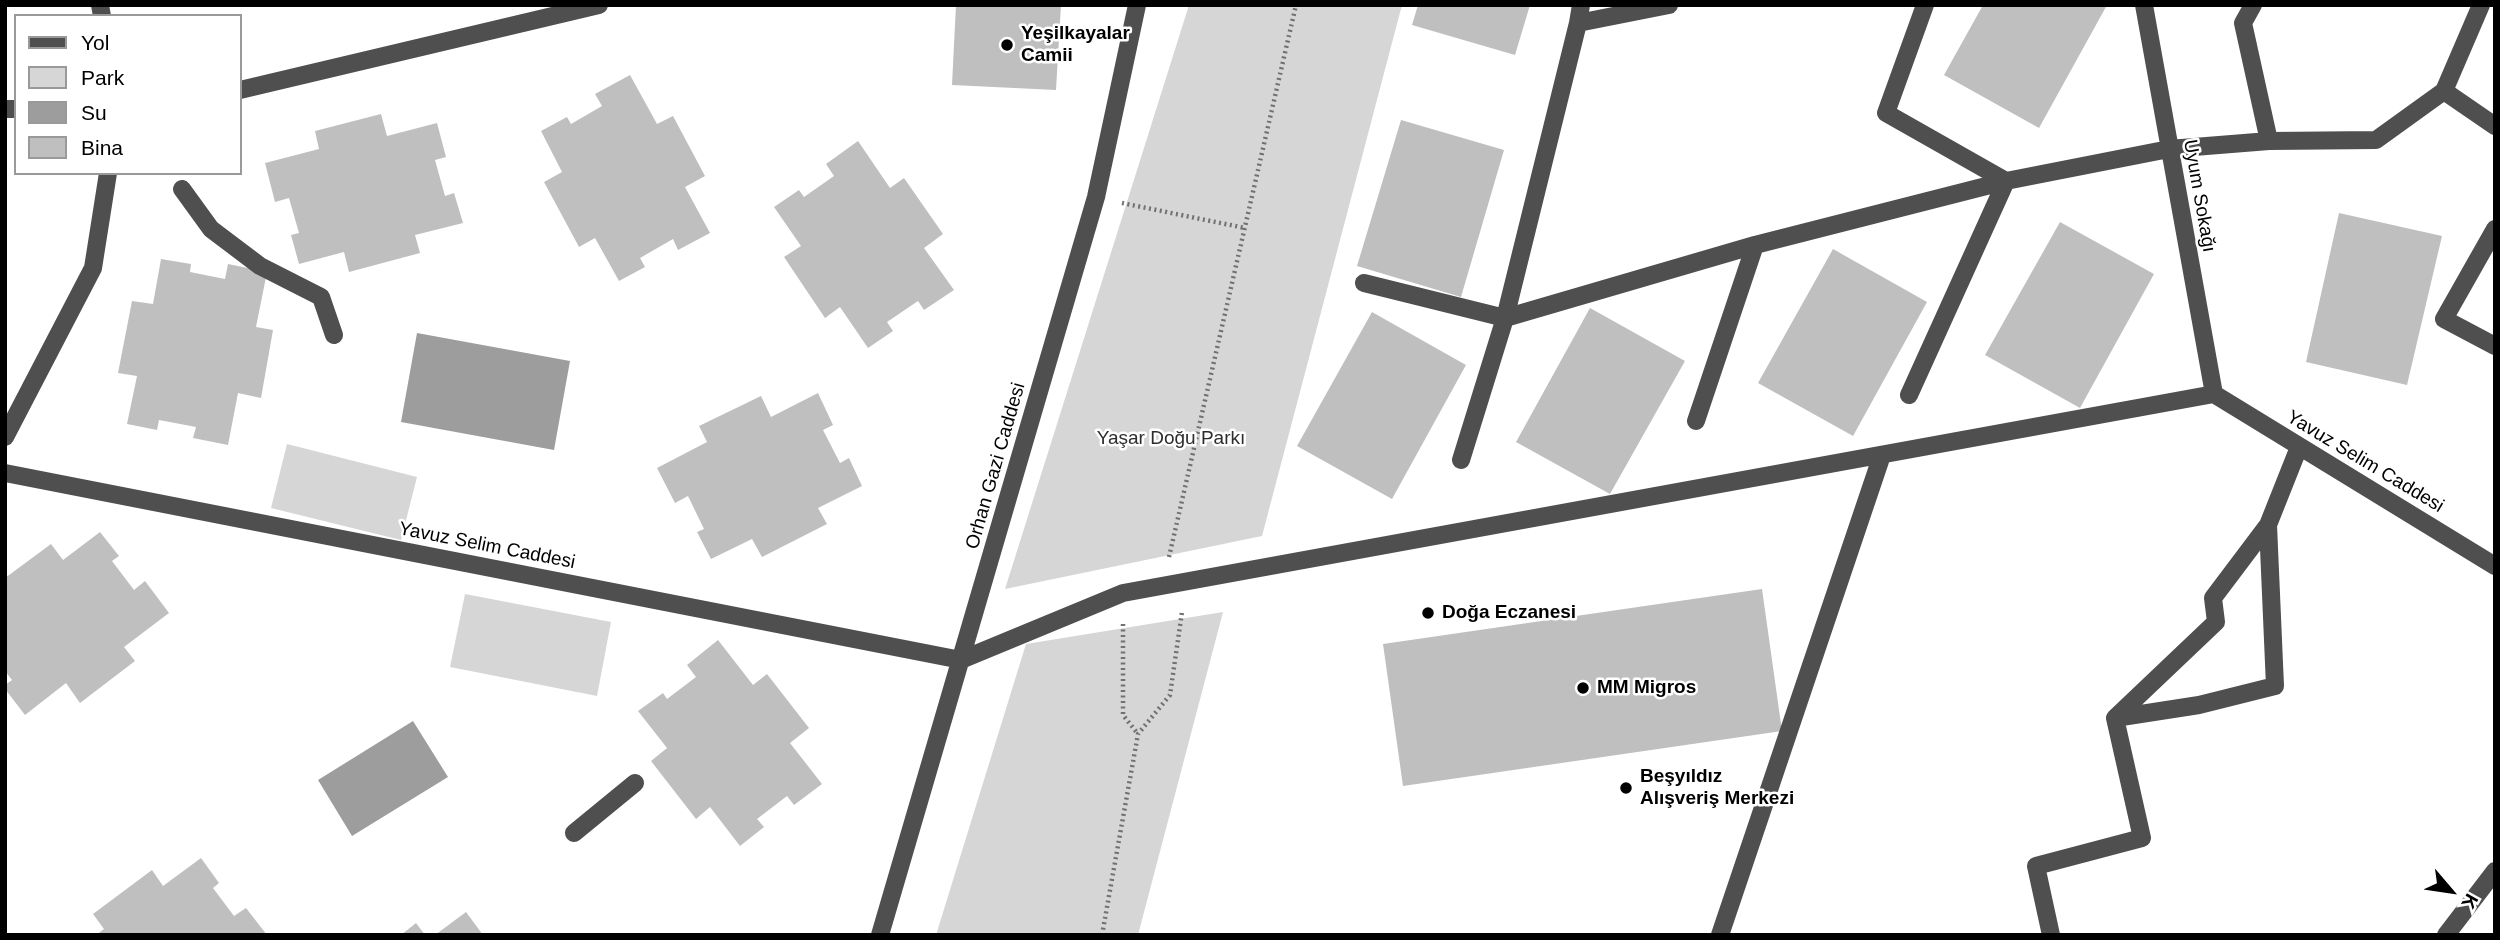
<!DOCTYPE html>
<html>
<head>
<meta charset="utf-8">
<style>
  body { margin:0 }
  #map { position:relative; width:2500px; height:940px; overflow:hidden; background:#fff; font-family:Helvetica,sans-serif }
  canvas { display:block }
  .frame { position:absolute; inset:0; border:7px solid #000; pointer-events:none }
  .legend { position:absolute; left:14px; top:14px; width:228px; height:161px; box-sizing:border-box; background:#fff; border:2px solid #999; margin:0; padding:9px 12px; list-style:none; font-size:21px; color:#000 }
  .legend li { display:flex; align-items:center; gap:14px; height:35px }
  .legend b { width:35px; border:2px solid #999 }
  .north { position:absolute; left:2416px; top:856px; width:70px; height:70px; -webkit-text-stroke:5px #fff; paint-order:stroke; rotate:119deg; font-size:19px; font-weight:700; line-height:28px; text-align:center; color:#000 }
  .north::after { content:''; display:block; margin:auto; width:24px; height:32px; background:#000; clip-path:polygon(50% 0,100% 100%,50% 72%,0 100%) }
</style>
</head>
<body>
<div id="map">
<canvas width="2500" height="940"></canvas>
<div class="frame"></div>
<ul class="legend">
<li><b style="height:9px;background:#4f4f4f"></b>Yol</li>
<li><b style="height:19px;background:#d6d6d6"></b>Park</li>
<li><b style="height:19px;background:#9d9d9d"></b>Su</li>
<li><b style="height:19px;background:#bfbfbf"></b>Bina</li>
</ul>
<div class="north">K</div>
</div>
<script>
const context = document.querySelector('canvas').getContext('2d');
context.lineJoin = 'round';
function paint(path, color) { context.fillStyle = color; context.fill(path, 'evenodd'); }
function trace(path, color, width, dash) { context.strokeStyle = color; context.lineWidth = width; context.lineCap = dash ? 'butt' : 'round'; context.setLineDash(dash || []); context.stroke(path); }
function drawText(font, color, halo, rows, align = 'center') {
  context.font = font + ' Helvetica,sans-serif'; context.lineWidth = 5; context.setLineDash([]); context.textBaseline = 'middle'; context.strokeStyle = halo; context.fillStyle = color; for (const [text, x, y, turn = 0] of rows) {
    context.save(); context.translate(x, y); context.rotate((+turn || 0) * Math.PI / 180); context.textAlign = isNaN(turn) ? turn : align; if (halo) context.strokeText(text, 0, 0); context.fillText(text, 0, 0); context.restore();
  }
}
const green = new Path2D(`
  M1189,5H1402L1262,536L1005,589Z
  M287,444L417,477L401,540L271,508Z
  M465,594L611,622L597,696L450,667Z
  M1223,612L1138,935H936L1026,644Z`);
const water = new Path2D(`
  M417,333L570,361L554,450L401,422Z
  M413,721L448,777L352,836L318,780Z`);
const building = new Path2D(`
  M956,5H1061L1056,90L952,85Z
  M1418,5H1530L1515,55L1412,25Z
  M1983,5H2107L2039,128L1944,75Z
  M630,75L657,124L673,116L705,176L685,187L710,233L678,250L673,239L640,258L645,267L619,281L595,238L579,247L544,182L562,172L541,131L567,117L571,124L602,106L595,94Z
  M381,114L387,136L437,123L446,157L435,160L445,196L454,193L463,223L415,235L420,253L349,272L344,252L299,264L291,235L299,233L289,198L275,202L265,163L319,149L315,131Z
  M1401,120L1504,150L1461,297L1357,266Z
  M858,141L890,188L904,178L943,234L924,248L954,290L924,310L918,301L887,322L893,331L868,348L840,307L825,318L784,257L801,246L774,207L799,190L804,197L834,176L826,164Z
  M2339,213L2442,236L2407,385L2306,362Z
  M2060,222L2154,274L2080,408L1985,355Z
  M1833,249L1927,302L1853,436L1758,383Z
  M161,259L191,264L190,272L225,279L228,264L267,272L256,327L273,330L261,398L238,393L228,445L193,438L196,427L159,420L157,430L127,424L137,376L118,373L132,301L153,304Z
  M1590,308L1685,361L1610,494L1516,442Z
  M1372,312L1466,365L1392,499L1297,446Z
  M818,393L833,425L823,430L840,463L849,458L862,486L818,508L827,524L762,557L752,539L711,559L697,532L704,529L688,496L675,503L657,468L707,442L699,426L761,396L771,417Z
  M100,532L119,556L112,561L134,590L145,581L169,613L124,647L135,661L80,703L66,683L25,715L5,689V685L12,680L5,671V578L51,544L63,560Z
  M1762,589L1782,731L1403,786L1383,644Z
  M718,640L753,685L767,674L809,728L790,743L822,784L794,805L787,796L757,819L764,827L740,846L710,807L696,819L651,761L667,748L638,711L663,693L667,699L696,677L687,665Z
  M201,858L219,883L213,888L234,916L246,908L267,935H96L104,929L93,914L152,870L163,886Z
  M466,912L483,935H435Z
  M416,923L425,935H401Z`);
const path = new Path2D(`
  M1122,203L1245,228
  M1169,557L1296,5
  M1123,624V715L1138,734
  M1102,935L1138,734L1170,695L1182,612`);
const minor = new Path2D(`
  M100,5L102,16
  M1581,5L1578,23L1669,5
  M1925,5L1886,113L2006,181L2169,149L2269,141L2243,23L2253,5
  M2144,5L2214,394
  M2481,5L2444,91L2495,126
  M1578,23L1505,318L1755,245L2006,181
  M240,90L599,5
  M5,109H16
  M2269,141L2376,140L2444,91
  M182,189L211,229L260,266L321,297L334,335
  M2495,229L2444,319L2495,346
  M1364,283L1505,318L1461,460
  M2214,394L2495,566
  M1909,395L2006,181
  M1696,421L1755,245
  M5,437L93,268L108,173
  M5,473L961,660L1123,593L2214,394
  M2115,718L2216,622L2213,598L2268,525
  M574,833L635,783
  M880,935L1096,197L1137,5
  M1720,935L1882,455
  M2051,935L2036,866L2142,838L2115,718L2199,705L2275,686L2268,525L2299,447
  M2446,935L2495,871`);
const markers = [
  [1007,45,7,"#000"],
  [1428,613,7,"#000"],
  [1583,688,7,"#000"],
  [1626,788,7,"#000"]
];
const poiNames = [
  ["Yeşilkayalar",1021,34],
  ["Camii",1021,56],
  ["Doğa Eczanesi",1442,613],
  ["MM Migros",1597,688],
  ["Beşyıldız",1640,777],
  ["Alışveriş Merkezi",1640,799]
];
const streetNames = [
  ["Uyum Sokağı",2199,196,80],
  ["Yavuz Selim Caddesi",2365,462,31],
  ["Orhan Gazi Caddesi",996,466,-74],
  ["Yavuz Selim Caddesi",487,546,11]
];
const parkNames = [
  ["Yaşar Doğu Parkı",1171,439]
];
paint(green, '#d6d6d6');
paint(water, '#9d9d9d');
paint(building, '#bfbfbf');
trace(path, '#717171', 4.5, [2, 3.5]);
trace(minor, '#4f4f4f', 18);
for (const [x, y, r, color] of markers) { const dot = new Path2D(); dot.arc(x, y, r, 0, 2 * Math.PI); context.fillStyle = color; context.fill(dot); trace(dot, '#fff', 2.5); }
drawText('bold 19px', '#000', '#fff', poiNames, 'left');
drawText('19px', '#000', '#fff', streetNames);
drawText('19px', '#2d2d2d', '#fff', parkNames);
</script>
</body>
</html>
